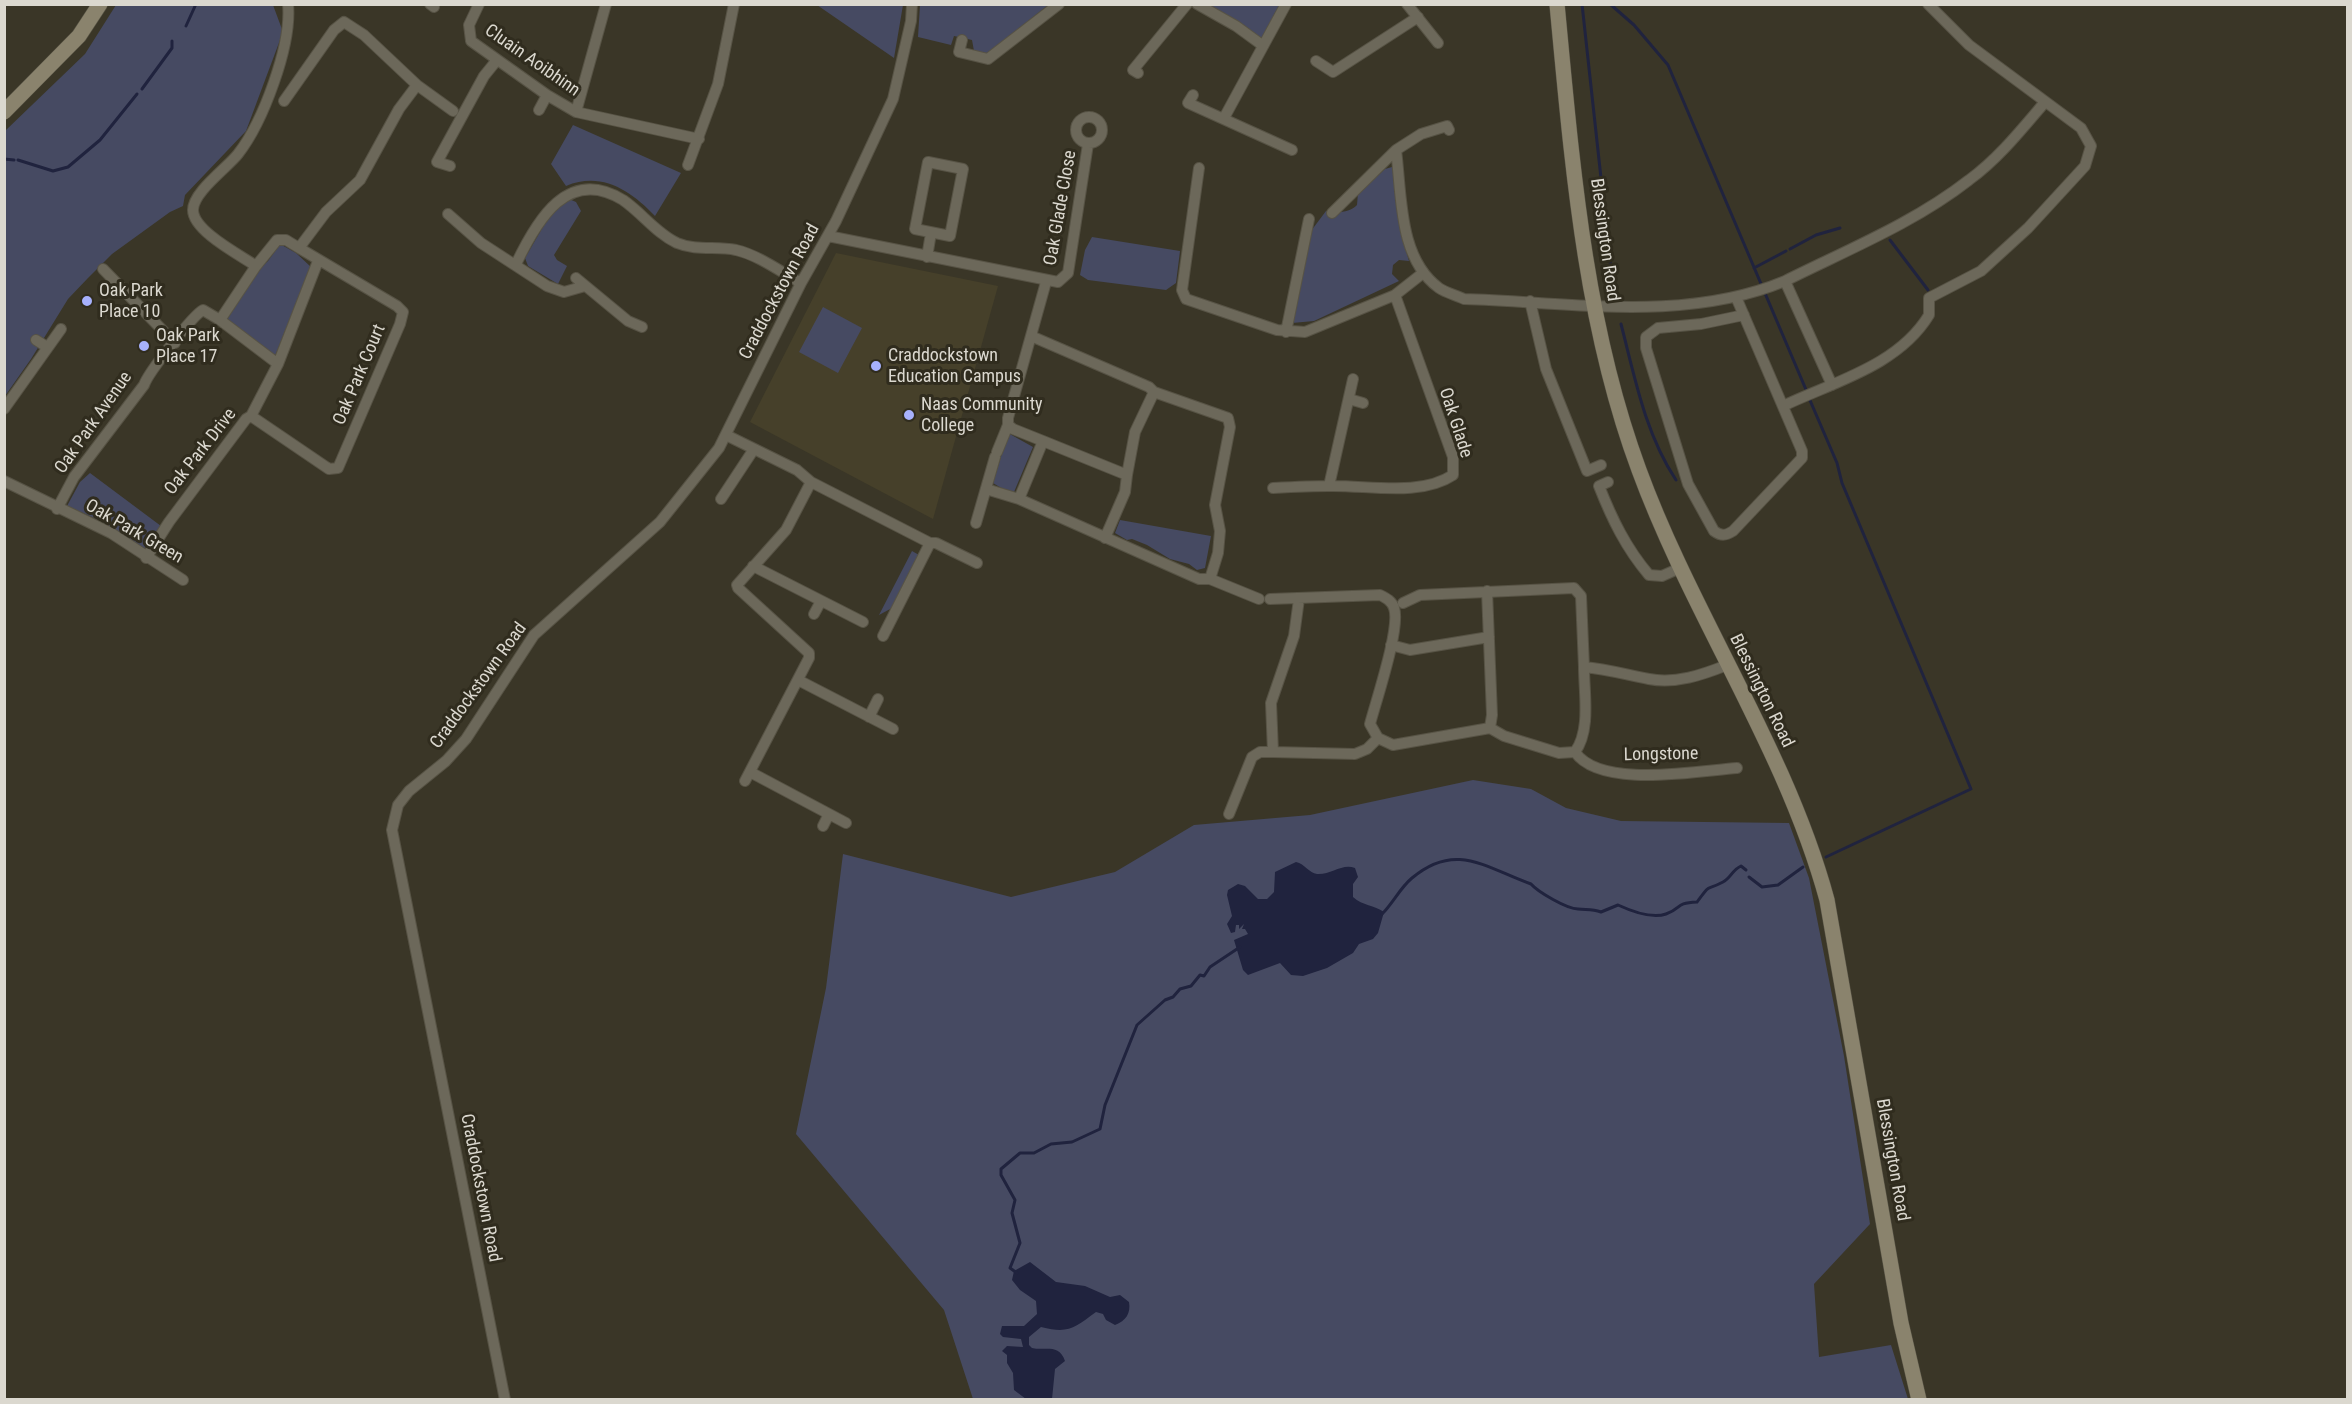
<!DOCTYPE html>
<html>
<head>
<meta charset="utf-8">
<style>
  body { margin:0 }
  #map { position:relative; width:2352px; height:1404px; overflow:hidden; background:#3a3627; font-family:"Roboto Condensed",sans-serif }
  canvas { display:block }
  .frame { position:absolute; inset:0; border:6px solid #dbd8cf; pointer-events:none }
</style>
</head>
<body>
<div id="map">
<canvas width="2352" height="1404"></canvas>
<div class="frame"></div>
</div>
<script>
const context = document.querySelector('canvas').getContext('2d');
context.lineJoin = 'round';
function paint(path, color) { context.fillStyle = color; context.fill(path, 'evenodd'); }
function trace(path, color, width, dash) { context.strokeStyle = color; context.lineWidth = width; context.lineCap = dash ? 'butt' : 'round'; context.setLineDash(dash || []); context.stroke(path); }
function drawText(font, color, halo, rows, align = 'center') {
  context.font = font + ' "Roboto Condensed",sans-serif'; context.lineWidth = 6; context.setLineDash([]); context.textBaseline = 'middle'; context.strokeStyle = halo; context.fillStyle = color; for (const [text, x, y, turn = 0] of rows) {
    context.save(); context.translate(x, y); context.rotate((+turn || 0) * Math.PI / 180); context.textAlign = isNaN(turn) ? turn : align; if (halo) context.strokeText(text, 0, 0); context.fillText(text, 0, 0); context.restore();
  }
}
const built = new Path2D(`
  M836,253L998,286L933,519L750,422Z`);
const green = new Path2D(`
  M116,5H273L283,32L246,131L185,195L183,206L170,212L112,254L88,278L68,299L31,359L5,396V131L85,54Z
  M817,5H903L894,58Z
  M920,5H1048L987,54L974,51L972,40L954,36L951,45L918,37Z
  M1210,5H1278V7L1263,38H1257Z
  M573,125L681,173L655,216C631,191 602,171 566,186L551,164Z
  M1392,167L1396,172L1403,240L1409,261L1399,260L1393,265L1392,274L1399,281L1314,321L1292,323L1311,231L1326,211C1336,213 1350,213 1357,205L1358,193L1385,169Z
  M569,199L576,202L581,211L554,255L557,260L567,266L558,284L528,266L525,258L551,213Z
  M1092,237L1180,251L1176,283L1166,290L1088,280L1080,275L1085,250Z
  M280,244L296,253L311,267L275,356L226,321L259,269L268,261Z
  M823,307L862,328L838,373L799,352Z
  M1008,433L1033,447L1014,492H1008L993,483Z
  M90,473L161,526L144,549L99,520L67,506L80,482Z
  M1120,520L1211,536L1205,568L1197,570L1189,564L1170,559L1147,545L1132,539L1127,540L1115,533Z
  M912,551L919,555L892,608L879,615Z
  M1473,780L1531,789L1566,808L1621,821L1789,823L1809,878L1844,1056L1870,1224L1814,1284L1819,1357L1891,1345L1908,1399H973L944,1310L796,1134L826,988L843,854L1011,897L1115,872L1194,825L1310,815Z`);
const water = new Path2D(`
  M1296,862C1305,864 1309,873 1317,874C1331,875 1342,863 1355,868L1358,877L1353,884V897C1363,906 1374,905 1384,912L1378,933L1373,939L1359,944L1353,953L1327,968L1303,976L1291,975L1280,963L1248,975L1243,970L1234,940L1248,934L1245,929H1242L1244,924L1239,929V925H1236L1235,932L1231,933L1227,924L1232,916L1227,895L1228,890L1238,884L1245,886L1258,899H1267L1274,892L1275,872Z
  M1030,1262L1056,1282L1085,1286L1110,1297L1120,1295L1129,1302C1131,1313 1126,1321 1115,1325L1106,1320L1103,1314L1096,1312C1074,1328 1069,1334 1041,1327L1029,1337V1345L1032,1348C1045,1351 1059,1343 1065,1361L1055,1369L1052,1399H1026L1014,1390L1013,1373L1007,1363V1355L1002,1351L1007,1346L1023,1347L1021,1339L1003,1337L1000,1334L1002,1326H1024L1037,1314L1036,1301L1020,1290L1012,1280L1014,1271Z`);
const stream = new Path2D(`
  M1582,4L1613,288
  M1610,4L1634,25L1668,65L1807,392
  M186,26L196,4
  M142,89L172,48V41
  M4,159L14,160
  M18,160L53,171L68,167L100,140L137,94
  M1890,240L1928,290
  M1790,249L1816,235L1840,228
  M1754,268L1786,251
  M1621,324C1635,378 1645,433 1676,480
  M1809,398L1837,463L1842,483L1971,789L1826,857
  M1749,877L1762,887L1778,885L1803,867
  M1382,914C1393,903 1400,888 1412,878C1456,841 1486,868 1531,884C1538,892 1567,909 1578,909C1587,910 1592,909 1601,912L1618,905C1631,911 1652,919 1666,914C1683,908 1674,903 1697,902C1712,882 1704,892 1723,882C1731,878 1732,870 1741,866L1746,870
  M1017,1273L1010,1268L1020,1243L1012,1213L1015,1200L1001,1175V1169L1020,1153H1034L1051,1144L1072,1142L1100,1129L1105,1105L1137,1025L1165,1000L1173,997L1180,989L1191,986L1200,975L1204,976L1210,967L1240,947`);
const street = new Path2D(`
  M430,4L434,7
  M479,4L469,25L471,41L547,95L576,112L699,139
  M1197,4L1236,26L1262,45
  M1407,4L1438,43
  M962,40L959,52L988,59L1059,4
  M1316,61L1333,72L1418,17
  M1138,73L1133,70L1187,4
  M1193,95L1188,103L1292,150
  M284,101L334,30L344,22L364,35L417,85L453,111
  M539,110L547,95
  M576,112L606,4
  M1076 130a13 13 0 1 1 26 0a13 13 0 1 1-26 0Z
  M1224,118L1286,4
  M1449,130L1447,126L1421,134L1396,150C1402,195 1398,258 1439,288C1446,293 1456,295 1464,299C1570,302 1684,323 1785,281
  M928,162L963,169L950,236L915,229Z
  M688,165L718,84L734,4
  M450,166L437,162L484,76L497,60
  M1199,168L1182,290L1186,299L1277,330L1305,332L1395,295L1423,273
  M1332,213L1396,150
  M448,214L481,243L547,286L564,292L585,286
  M828,236L1058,282L1068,273L1088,144
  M927,257L931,233
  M516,264C537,220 568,166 623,200C642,213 656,233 677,243C696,251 716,246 736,250C758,255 781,272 801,283
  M256,266C240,255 193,231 193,210C193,192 227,168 238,154C263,122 292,45 288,4
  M103,269L175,343
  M576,278L628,321L642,327
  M1736,297L1802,451V458L1733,531C1725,536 1721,536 1714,531L1688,484L1646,348V337L1658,328L1701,324L1744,315
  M1530,301L1546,369L1587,471L1601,465
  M220,320L278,364
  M1286,332L1309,219
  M36,340L47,347
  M1832,385L1785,281C1847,250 1914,223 1969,180C1998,159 2022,129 2045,102
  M1349,399L1363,403
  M1783,406C1833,382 1898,366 1929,315V298L1981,271L2028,228L2085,166L2091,146L2081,128L1969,45L1928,4
  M4,409L61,329
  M251,416L329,469L338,468L400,324L403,312L397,306L299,248
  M1008,425L1013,429L1043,441L1019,499L1199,579H1210L1218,553L1220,531L1215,505L1230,427L1228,418L1154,392L1149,387L1031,336
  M726,435L797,470L811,482L930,543H936L977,563
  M1043,441L1127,475L1125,492L1105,538
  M997,452L1008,425V418L1046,282
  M1127,475L1135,432L1154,392
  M4,481L111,533L183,580
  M1608,482L1599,486C1612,519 1626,548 1649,575L1662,576L1680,568
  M1329,486L1353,379
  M1273,488C1292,487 1311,486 1329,486C1368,485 1420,497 1453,475V457L1395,295
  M986,489L1019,499
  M721,499L754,449
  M57,509L74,477L144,385C148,373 193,315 203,310L220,320L256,266L277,240H286L299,248L326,212L360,180L399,109L417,85
  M976,523L995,457
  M146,558L169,522L246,419L251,416L278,364L318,261
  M753,566L863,622
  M1210,579L1259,599
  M1487,591L1492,715L1490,728
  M1270,599L1380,595C1386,598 1392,601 1394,608C1401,627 1376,701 1370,724L1378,738
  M1403,603L1420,595L1574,588L1581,596L1584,667
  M814,614L821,601
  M883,636L930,543
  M1391,645L1410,650L1489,637
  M1727,665C1702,675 1676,684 1649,679C1627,675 1607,669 1584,667C1584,694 1591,730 1575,752C1600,789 1697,771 1737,768
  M798,680L893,729
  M869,717L878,699
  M1273,752L1355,754L1367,749L1378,738L1393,745L1490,728L1504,736L1559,753L1575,752
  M750,772L846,823
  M745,781L809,658V653L738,588L737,585L786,530L811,482
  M1229,814L1252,757L1260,752H1273L1271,703L1294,636L1299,599
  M823,826L829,814
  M505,1400L392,830L398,805L409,791L446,761L466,739L534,635L660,522L719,448L801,283L836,221L893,99L911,21L912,4`);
const secondary = new Path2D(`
  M1557,4C1572,161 1584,322 1639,470C1693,617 1786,749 1827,900L1901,1323L1919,1400
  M4,112L79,36L100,4`);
const markers = [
  [87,301,6,"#a7b1fc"],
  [144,346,6,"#a7b1fc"],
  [876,366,6,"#a7b1fc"],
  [909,415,6,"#a7b1fc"]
];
const streetNames = [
  ["Cluain Aoibhinn",532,61,35],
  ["Oak Glade Close",1061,208,-80],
  ["Blessington Road",1604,240,82],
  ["Craddockstown Road",780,292,-62],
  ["Oak Park Court",360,375,-67],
  ["Oak Park Avenue",94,423,-55],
  ["Oak Glade",1455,423,72],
  ["Oak Park Drive",201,452,-52],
  ["Oak Park Green",134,532,30],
  ["Craddockstown Road",479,686,-54],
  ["Blessington Road",1761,691,64],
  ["Longstone",1661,755,-1],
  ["Blessington Road",1892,1160,80],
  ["Craddockstown Road",480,1188,79]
];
const poiNames = [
  ["Oak Park",99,291],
  ["Place 10",99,312],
  ["Oak Park",156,336],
  ["Place 17",156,357],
  ["Craddockstown",888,356],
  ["Education Campus",888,377],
  ["Naas Community",921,405],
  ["College",921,426]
];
paint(built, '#46402a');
paint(green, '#464a62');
paint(water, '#20233e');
trace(stream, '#20233e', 3);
trace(street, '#575345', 12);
trace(secondary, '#575345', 16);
trace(street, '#6c685a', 10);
trace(secondary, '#8a836d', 15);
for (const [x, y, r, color] of markers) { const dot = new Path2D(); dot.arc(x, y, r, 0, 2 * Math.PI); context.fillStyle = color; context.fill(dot); trace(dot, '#302c1e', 2); }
drawText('18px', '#dbd8cf', '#302c1e', streetNames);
drawText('18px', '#dbd8cf', '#302c1e', poiNames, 'left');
</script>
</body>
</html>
